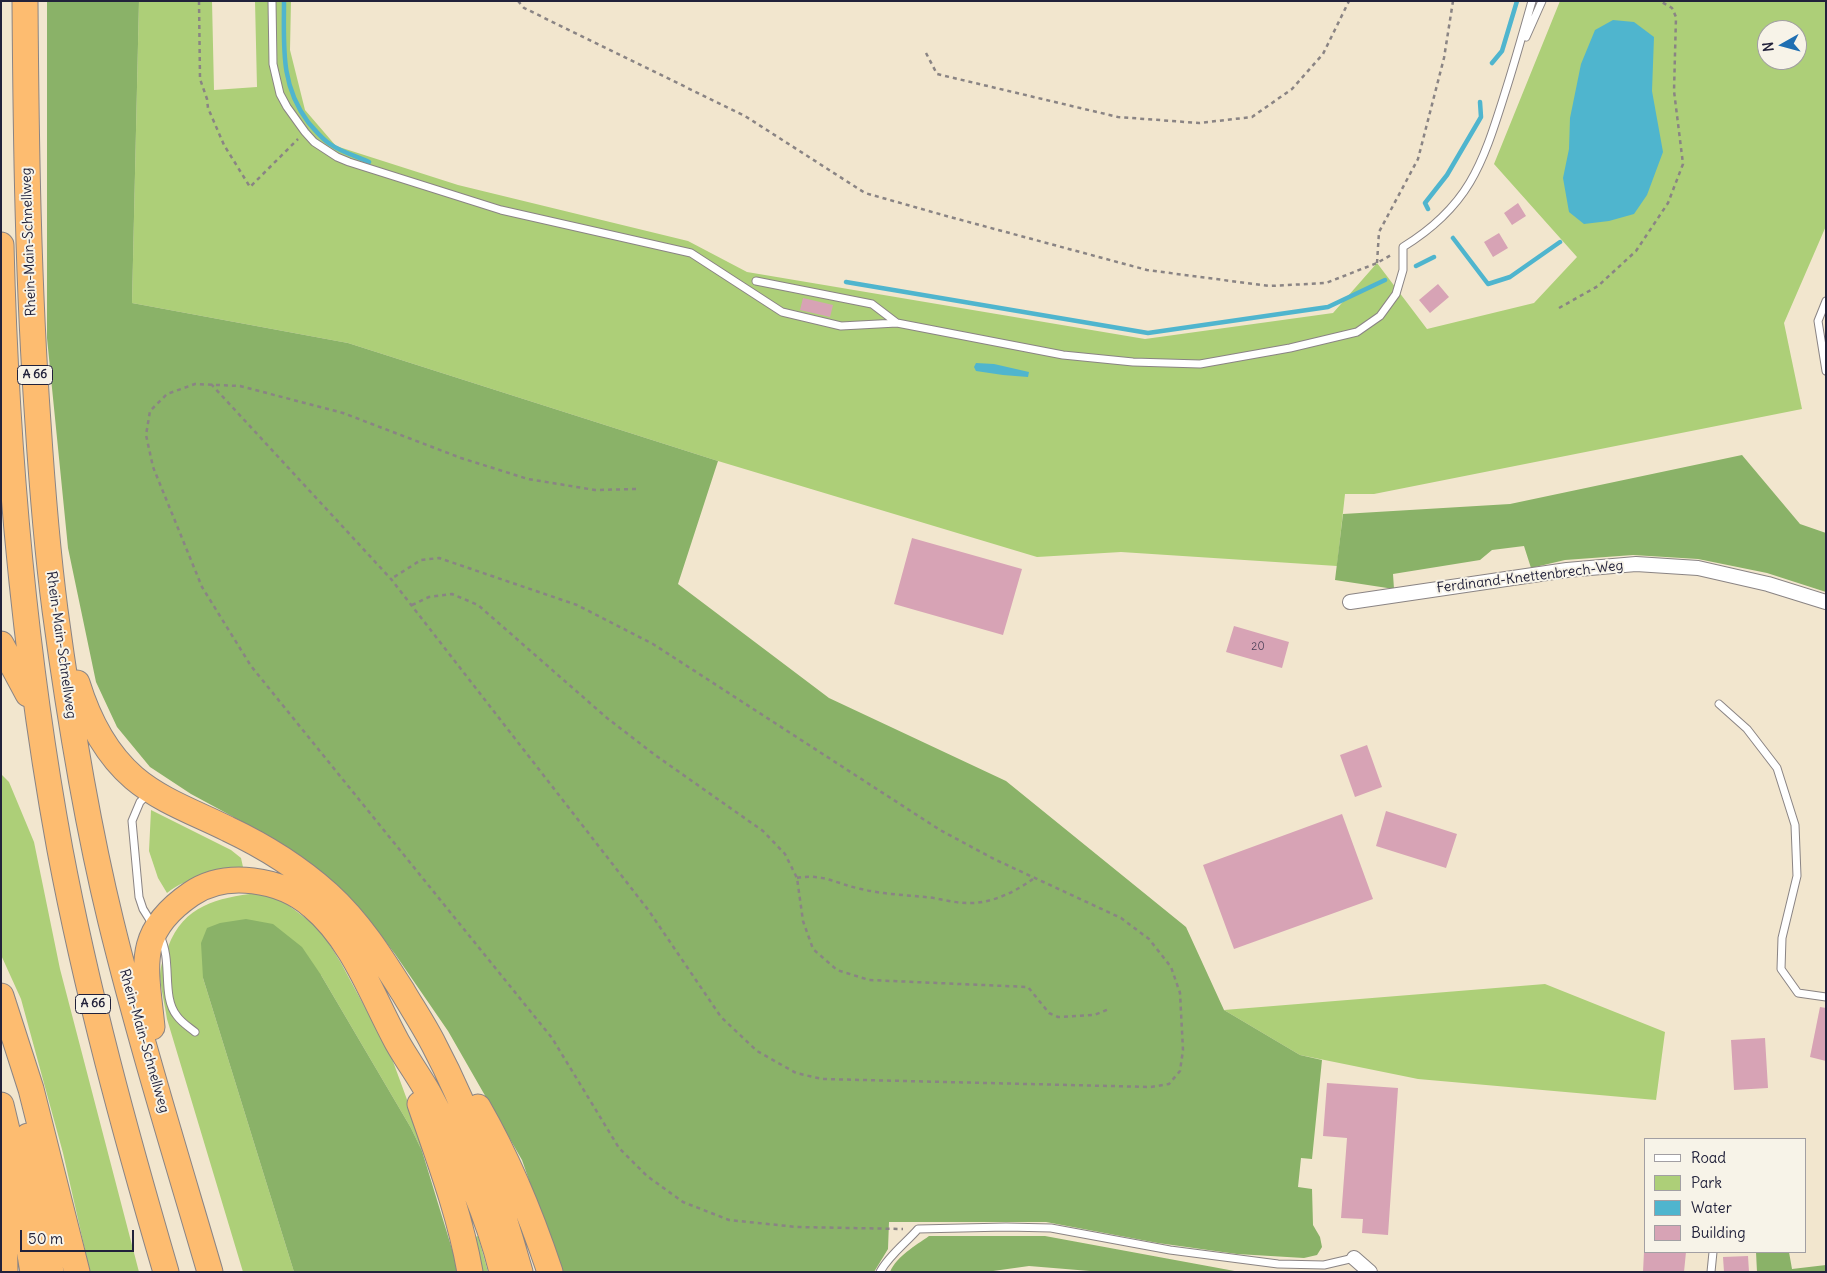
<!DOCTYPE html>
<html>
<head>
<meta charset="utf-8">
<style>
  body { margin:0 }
  #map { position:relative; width:1827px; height:1273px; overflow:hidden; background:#f2e6ce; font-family:Delius,sans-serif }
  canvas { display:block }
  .frame { position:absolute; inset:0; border:2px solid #22223b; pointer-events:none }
  .legend { position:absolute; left:1644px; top:1138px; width:162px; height:115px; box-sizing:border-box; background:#f7f3e8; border:1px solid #a29fa3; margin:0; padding:6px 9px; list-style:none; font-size:15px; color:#22223b }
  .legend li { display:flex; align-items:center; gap:10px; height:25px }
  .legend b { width:25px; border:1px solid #a29fa3 }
  .north { position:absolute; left:1757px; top:20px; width:50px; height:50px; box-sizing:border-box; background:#f7f3e8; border:1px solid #a29fa3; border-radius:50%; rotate:263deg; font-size:14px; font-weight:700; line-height:20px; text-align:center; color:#22223b }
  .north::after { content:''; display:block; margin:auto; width:18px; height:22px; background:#1f6fb2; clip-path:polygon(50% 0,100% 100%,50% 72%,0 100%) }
  .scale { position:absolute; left:20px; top:1230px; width:114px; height:22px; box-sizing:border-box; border:2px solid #22223b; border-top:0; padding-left:6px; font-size:15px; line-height:18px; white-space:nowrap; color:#22223b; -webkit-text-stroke:4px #f7f3e8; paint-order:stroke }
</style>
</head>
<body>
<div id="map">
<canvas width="1827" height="1273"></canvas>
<div class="frame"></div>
<ul class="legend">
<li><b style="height:6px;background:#fff"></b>Road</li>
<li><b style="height:14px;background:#adcf78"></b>Park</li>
<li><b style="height:14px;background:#4fb5ce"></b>Water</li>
<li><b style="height:14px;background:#d7a3b5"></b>Building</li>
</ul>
<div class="north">N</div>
<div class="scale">50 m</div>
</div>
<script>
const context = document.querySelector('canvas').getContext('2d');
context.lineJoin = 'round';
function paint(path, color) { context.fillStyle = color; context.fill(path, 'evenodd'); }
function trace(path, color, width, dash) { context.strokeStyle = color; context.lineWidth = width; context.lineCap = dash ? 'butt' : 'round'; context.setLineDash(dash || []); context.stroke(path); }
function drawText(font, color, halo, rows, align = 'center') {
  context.font = font + ' Delius,sans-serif'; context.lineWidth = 4; context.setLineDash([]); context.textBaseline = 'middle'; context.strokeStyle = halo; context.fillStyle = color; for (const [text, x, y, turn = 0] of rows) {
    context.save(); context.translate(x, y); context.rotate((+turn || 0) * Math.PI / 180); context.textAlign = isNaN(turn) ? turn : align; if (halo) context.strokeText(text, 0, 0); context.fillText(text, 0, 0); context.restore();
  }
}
const green = new Path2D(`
  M139,1H212L214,90L257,87L255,1H291L290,50L305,110L336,146L458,185L688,241L747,272L1145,339L1333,313L1377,263L1427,329L1534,303L1577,257L1494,164L1560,1H1826V226L1784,323L1802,409L1374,494H1345L1337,566L1121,552L1037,557L718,461L348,343L132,303ZM1767,30H1797V60H1767Z
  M1,774L9,782L34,842L60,969L139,1272H90L63,1153L21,999L1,955Z
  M151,810L231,850L241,858L243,867L241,870C213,874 190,875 167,893L158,878L149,851Z
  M257,893L284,902L320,929L341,963L391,1056L420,1135L422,1151L411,1128L321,975L203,978L294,1272H243L167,1019C165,1005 161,990 160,977C160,966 164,956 168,947C184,905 217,898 257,893Z
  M1545,984L1665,1032L1656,1100L1418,1079L1300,1055L1224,1010Z
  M478,1236L488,1272H479L473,1238Z`);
const forest = new Path2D(`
  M47,1H139L132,303L348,343L718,461L678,584L829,698L1006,781L1186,927L1224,1010L1300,1055L1322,1060L1312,1159L1301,1158L1298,1187L1312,1189L1313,1225L1320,1237L1322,1247L1317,1255L1304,1258L1237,1254L1158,1243L1046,1222H889L888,1249L874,1272H561L522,1160L448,1031L395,954L363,912L322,874L276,840L191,794L150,767L117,727L96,682L68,548L47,338Z
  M1742,455L1800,524L1826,533V592L1767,573L1698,559L1633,555L1565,560L1531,568L1524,546L1492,550L1480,560L1393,574L1394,589L1335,580L1343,514L1510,504Z
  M246,919L273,924L302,947L321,975L411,1128L422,1151L459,1272H294L203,978L201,943L207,928L220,923Z
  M929,1236H1045L1240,1272H1102L1029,1266L986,1272H890C897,1256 915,1246 929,1236Z
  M1756,1252H1789L1792,1269L1826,1265V1272H1757Z`);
const water = new Path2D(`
  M1613,20L1634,22L1654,37L1652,91L1663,152L1647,195L1634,214L1609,221L1584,224L1569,212L1563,178L1569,149L1570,118L1581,64L1595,30Z
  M976,363L994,364L1029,372L1028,377L1003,375L976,371L974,367Z`);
const stream = new Path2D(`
  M284,1C284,46 280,85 308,122C315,130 322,139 330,144C341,152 356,156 369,162
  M1492,63L1502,51L1517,1
  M1428,209L1425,203L1447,175L1481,117L1480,102
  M1453,238L1488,284L1510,277L1560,242
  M1416,266L1434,257
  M846,282L1148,333L1328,307L1385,280`);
const building = new Path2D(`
  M1518,203L1526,216L1512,225L1504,213Z
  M1499,233L1508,248L1493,257L1484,242Z
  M1438,284L1449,297L1430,313L1419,300Z
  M803,298L833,305L830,317L800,310Z
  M912,538L1022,569L1003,635L894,604Z
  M1234,626L1289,642L1282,668L1226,652Z
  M1367,745L1382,787L1355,797L1340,755Z
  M1386,811L1457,834L1446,868L1376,846Z
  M1342,814L1373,899L1234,949L1203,865Z
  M1820,1007L1826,1008V1061L1810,1057Z
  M1765,1038L1768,1088L1734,1090L1731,1040Z
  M1327,1083L1398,1088L1388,1235L1362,1233L1363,1219L1341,1218L1347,1138L1323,1136Z
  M1644,1252H1686L1684,1272H1643Z
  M1748,1256L1749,1272H1724L1723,1257Z`);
const path = new Path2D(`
  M199,1L200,79L207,99L208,108L224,145L250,187L298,139
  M518,1L524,8L745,116L865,193L950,217L1147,270L1269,286L1326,283L1377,263L1391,255
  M926,53L937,74L1118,117L1199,123L1252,117L1292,89L1323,54L1349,1
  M1377,263L1379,232L1418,159L1444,58L1453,1
  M1559,308L1598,286L1636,251L1668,203L1683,164L1674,91L1676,17L1672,8L1660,1
  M211,384L391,579L649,911L721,1017L757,1051L796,1073L822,1079L1151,1087L1169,1084L1180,1071L1183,1050L1180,993L1171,967L1149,939L1121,918L994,859L940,830L653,644L577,605L439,558L421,560L391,579
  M636,489L595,490L528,479L461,458L343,413L240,386L195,384L167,394L150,411L146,435L153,467L202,587L251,666L552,1038L619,1148L647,1176L683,1202L729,1220L797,1227L903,1229
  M412,605L429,597L452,594L478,605L607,718L655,755L763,831L785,854L797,878L803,921L813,949L837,970L869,980L1028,987L1049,1013L1058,1017L1094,1015L1109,1009
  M797,878C822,873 837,884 861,889C882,894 904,895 925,897C939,898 953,903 967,903C990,904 1016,892 1034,878`);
const service = new Path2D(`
  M272,1L273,64L280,94L287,107L305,132L314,142L337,157L349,162L501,210L691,253L782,312L841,326L897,323L1063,355L1133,362L1200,364L1290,348L1357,332L1380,316L1396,294L1403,270V247C1468,207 1482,166 1504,96C1514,65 1523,33 1532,1
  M1526,37L1542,1
  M756,281L872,304L897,323
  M1826,301L1818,321L1826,371
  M1719,704L1747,729L1777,768L1795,825L1797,876L1782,938L1781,969L1798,993L1826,997
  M149,793L140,802L132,821L139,897L143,909L153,925
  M160,936C173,962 161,996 177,1016C182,1023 189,1027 195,1032
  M880,1272C889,1255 906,1243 918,1229L1006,1227L1051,1228L1170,1250L1278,1264L1324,1265L1354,1258
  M1711,1272L1713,1252`);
const minor = new Path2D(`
  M1350,602L1567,570L1636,564L1698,568L1768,584L1826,602
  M1354,1258L1370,1272`);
const motorway = new Path2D(`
  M25,1C26,142 28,282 38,423C42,485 47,548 55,610C69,714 86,820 111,922C140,1040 176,1156 210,1272
  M1,245C6,449 23,648 60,850C87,993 125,1132 166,1272
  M1,644L28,694
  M77,683C88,719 105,753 134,778C161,801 196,813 228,829C264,846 299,868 328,894C359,922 381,957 403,992C413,1009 425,1027 434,1045C472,1117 498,1194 520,1272
  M1,996L31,1089L77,1272
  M152,1027C146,967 134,933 191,894C226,870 281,879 312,906C353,940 372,996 397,1042C407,1060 419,1076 429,1094C459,1150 487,1210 502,1272
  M420,1104C439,1159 460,1215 470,1272
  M1,1105L13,1155L33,1272
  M478,1107C508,1159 531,1215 550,1272
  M28,1136L51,1272
  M3,1169L5,1272`);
const numberNames = [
  ["20",1258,647]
];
const shields = [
  [35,375,35],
  [93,1004,35]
];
const shieldNames = [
  ["A 66",35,375],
  ["A 66",93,1004]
];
const streetNames = [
  ["Rhein-Main-Schnellweg",29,242,-92],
  ["Ferdinand-Knettenbrech-Weg",1530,577,-7],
  ["Rhein-Main-Schnellweg",61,645,82],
  ["Rhein-Main-Schnellweg",144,1041,74]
];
paint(green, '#adcf78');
paint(forest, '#8ab268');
paint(water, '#4fb5ce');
trace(stream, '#4fb5ce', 4.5);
paint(building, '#d7a3b5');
trace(service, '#8a8484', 9);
trace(minor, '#8a8484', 16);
trace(motorway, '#8a8484', 27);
trace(path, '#8a8484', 2.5, [4, 4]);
trace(service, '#fff', 7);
trace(minor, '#fff', 14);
trace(motorway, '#fdbc70', 25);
drawText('11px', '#4f425a', null, numberNames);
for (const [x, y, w] of shields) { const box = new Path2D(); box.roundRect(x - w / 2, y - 9.5, w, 19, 4); context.fillStyle = '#f7f3e8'; context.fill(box); trace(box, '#22223b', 1); }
drawText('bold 12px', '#22223b', null, shieldNames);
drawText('14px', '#22223b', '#f7f3e8', streetNames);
</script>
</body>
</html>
